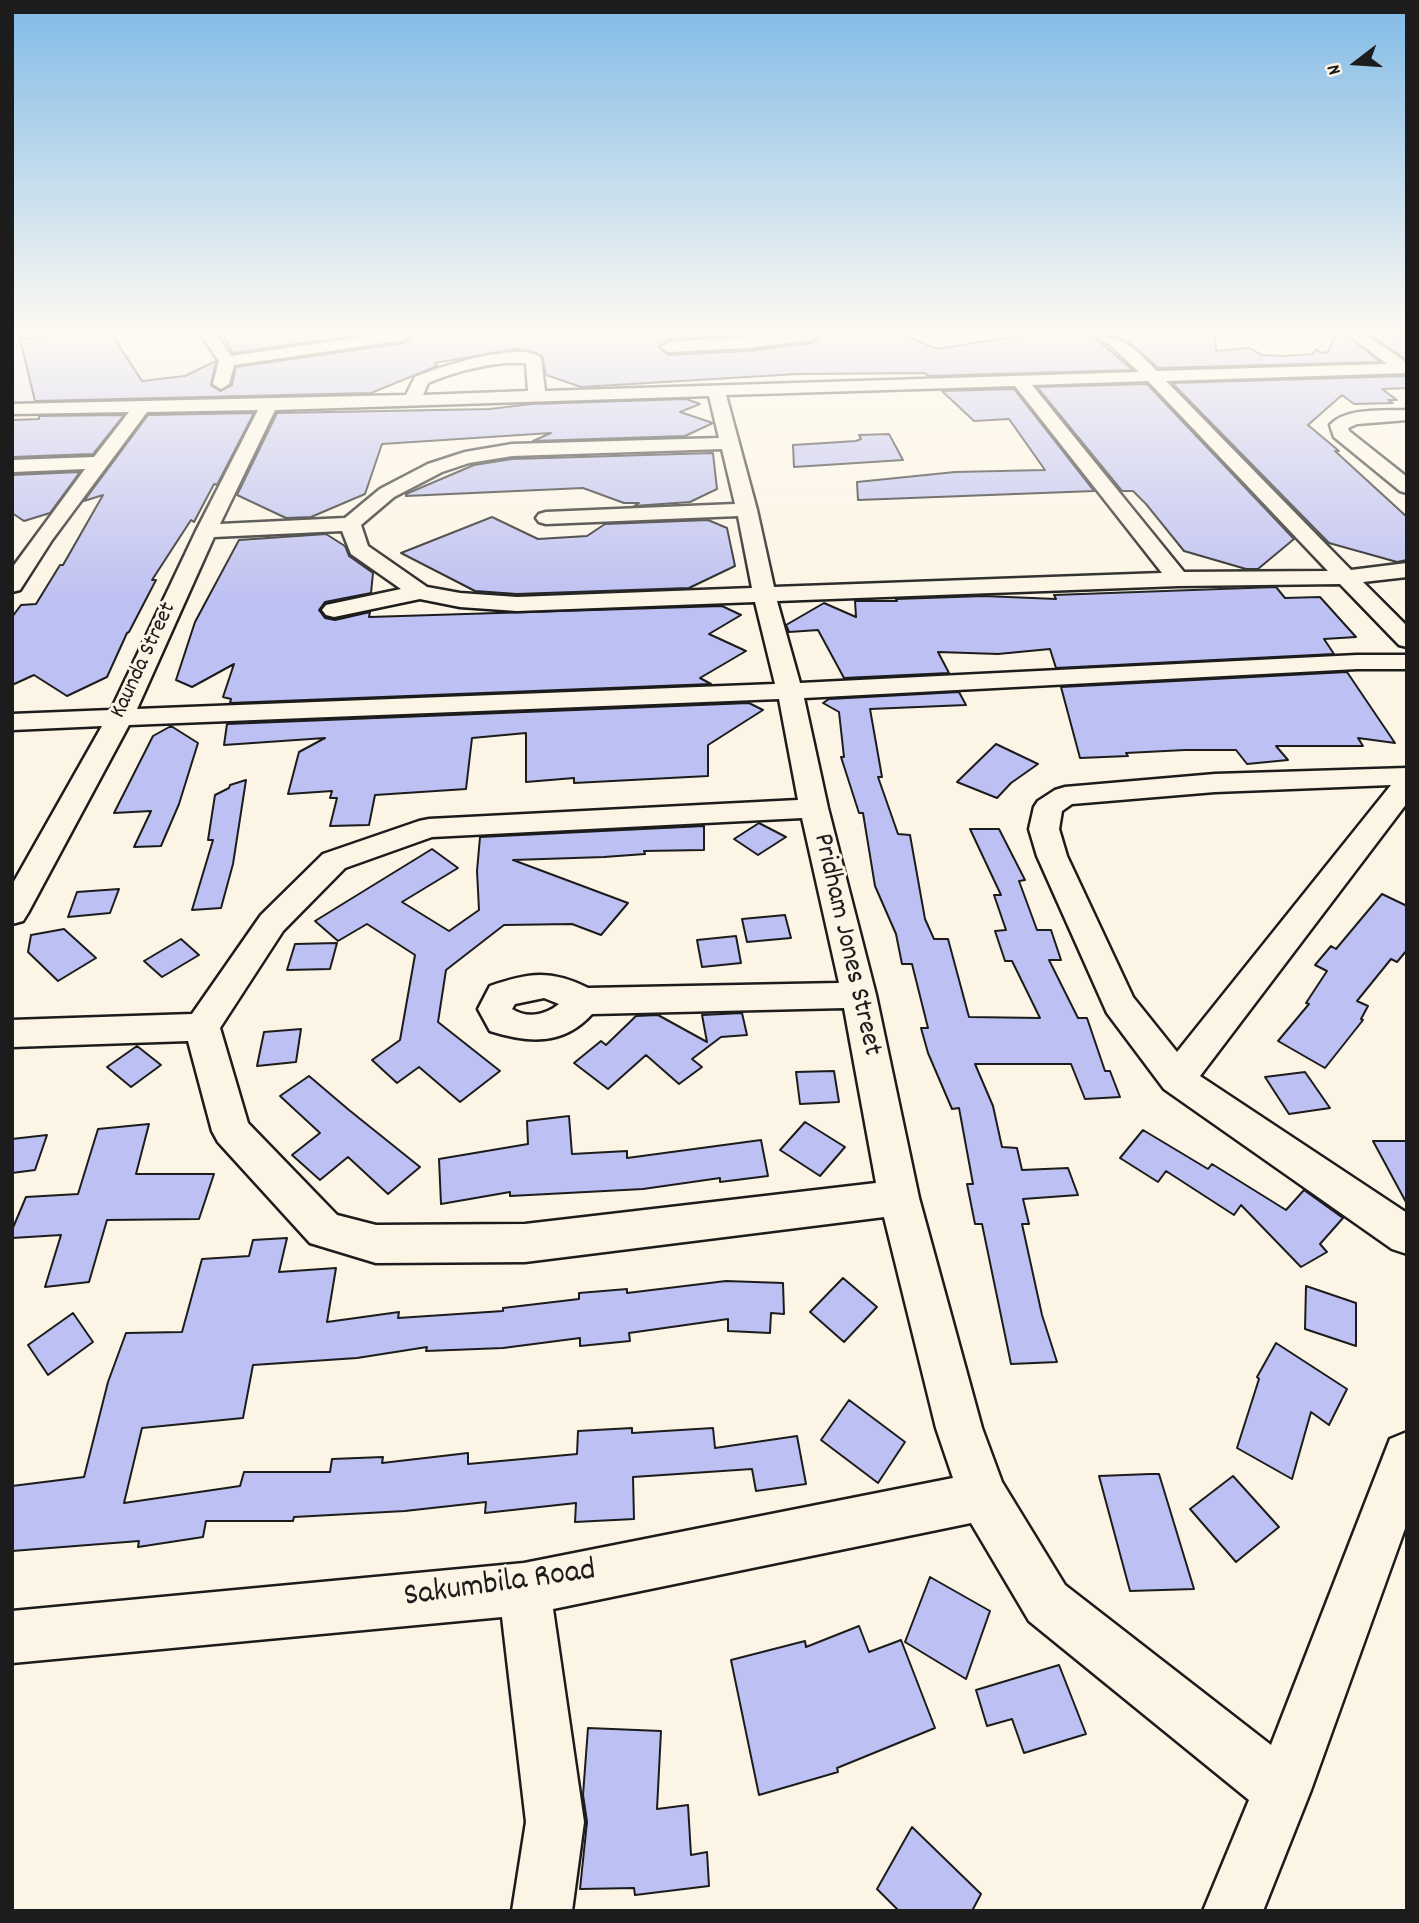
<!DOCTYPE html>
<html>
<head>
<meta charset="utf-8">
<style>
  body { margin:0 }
  #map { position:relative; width:1419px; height:1923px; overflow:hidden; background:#fcf5e5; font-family:Dekko,sans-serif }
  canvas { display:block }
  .frame { position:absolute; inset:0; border:14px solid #1c1c1c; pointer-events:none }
  .north { position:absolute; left:1321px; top:28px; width:70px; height:70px; -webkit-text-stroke:5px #fcf5e5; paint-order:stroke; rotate:253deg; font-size:19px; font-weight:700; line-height:28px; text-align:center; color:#1c1c1c }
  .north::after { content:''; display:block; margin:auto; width:24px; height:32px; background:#1c1c1c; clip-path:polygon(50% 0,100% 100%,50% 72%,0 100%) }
</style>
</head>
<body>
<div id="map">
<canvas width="1419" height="1923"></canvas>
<div class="frame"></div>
<div class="north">N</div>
</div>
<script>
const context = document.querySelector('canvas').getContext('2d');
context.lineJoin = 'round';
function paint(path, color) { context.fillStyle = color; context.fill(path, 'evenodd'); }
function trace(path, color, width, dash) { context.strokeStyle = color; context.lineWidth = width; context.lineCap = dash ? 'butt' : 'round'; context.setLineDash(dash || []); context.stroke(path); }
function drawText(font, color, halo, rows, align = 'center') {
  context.font = font + ' Dekko,sans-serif'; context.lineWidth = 6; context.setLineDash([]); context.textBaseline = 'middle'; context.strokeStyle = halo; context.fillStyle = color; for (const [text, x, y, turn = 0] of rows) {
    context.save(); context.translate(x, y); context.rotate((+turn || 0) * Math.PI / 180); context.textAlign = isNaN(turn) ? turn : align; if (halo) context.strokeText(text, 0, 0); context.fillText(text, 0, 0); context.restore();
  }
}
const built = new Path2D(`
  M12,335H197L217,360L208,396L12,402Z`);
const building = new Path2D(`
  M52,335H112L142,381L185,376L216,361L211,385L220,391L232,385L236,367L404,343L414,335H743L669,339L659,348L669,355L748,351L812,343L822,335H904L937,349L1023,335H1091L1133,370L928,376L925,373L797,374L581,387L546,375L542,356L531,351L516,349L435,363L437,366L371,393L35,401L20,339Z
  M224,335H360L232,353Z
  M1111,335H1215L1216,351L1249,348L1262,355L1281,356L1313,354L1316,349L1321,353L1328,352L1336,335H1347L1380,362L1158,368L1130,343Z
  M1370,335H1397L1407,340V360Z
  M1407,376V388L1382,389L1397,400H1388L1393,403L1354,404L1342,395L1308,425L1339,451H1335L1407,517V560L1397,562L1329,543L1172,383Z
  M1147,384L1294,539L1258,569H1246L1184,551L1146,504L1133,491H1122L1037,387Z
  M1014,389L1094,491L858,500L857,482L955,472L1045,470L1009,419L974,421L942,391Z
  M686,399L700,404L680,412L713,423L685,436L533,441L551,433L382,444L365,494L311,517L286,518L237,495L277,413L490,409L531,404Z
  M254,413L217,485L214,484L194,522L191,520L152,580H156L129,632L127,633L107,677L67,696L34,675L12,685V617L21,605L36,604L60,565H63L103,495L84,501L148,415Z
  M124,415L93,454L12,457V420L39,419V416Z
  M889,434L903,460L794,467L793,445L856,441L861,439L859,435Z
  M713,453L717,489L690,502L634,506L639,503H624L583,488L406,496V494L474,465L512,459Z
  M80,472L50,513L24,521L12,513V475Z
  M492,517L538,539L587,536L605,524L708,520L727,528L735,566L689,588L517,594L475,591L401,553Z
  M326,534L345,546L349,556L373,573L371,593L325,602L319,610L325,618L335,620L370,612L369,617L722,606L741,615L709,634L746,651L700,678L711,684L230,703L231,699L223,697L234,664L192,687L176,680L195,622L239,540Z
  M1276,587L1285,598L1320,597L1356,637L1324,639L1334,654L1056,668L1050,649L998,654L938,652L949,673L844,678L818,630L789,632L786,625L824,603L856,617L855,601H897L896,599L984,596L1056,599L1054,595Z
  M1347,672L1395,743L1358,738L1363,746H1276L1288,760L1247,764L1236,750H1185L1126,753L1128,756L1080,758L1061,687Z
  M959,692L966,705L870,709L882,777H878L898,834L910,835L925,919L934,939H948L969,1017L1040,1018L1012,961H1005L995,931L1006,930L994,895H1001L970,829H999L1025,880L1019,881L1037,930H1051L1061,960H1049L1078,1018H1087L1105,1071H1110L1120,1097L1085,1099L1071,1064H975L993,1106L1002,1147L1017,1148L1022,1170L1068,1168L1078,1195L1023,1199L1029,1224H1022L1042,1315L1057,1362L1011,1364L982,1224H975L967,1184H973L959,1108L952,1109L928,1053L921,1028H928L912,964H902L896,934L875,886L863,813H859L841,757H844L839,712L823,703L829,699Z
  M749,703L763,710L708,745V776L574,783V778L526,782V733L472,738L466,789L375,795L369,825L330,826L337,798H330L332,791L288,794L299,752L325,738L224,745L227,724Z
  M171,726L198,743L179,804L161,846L134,847L151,811L114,813L153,736Z
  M996,744L1038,764L1011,783L997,798L957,782Z
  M246,780L233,864L221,908L192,910L213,840H208L215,795L229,788L230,785Z
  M759,823L786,837L758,855L734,839Z
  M704,826V850L644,851L645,854L604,857L513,860L628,903L601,935L572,924L504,925L446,970L438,1022L500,1071L460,1102L419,1067L397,1083L372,1060L400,1040L415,955L367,924L338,941L315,921L432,849L458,868L402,902L449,931L479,910L477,871L480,837Z
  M119,889L110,913L68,917L77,892Z
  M1382,894L1407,906V950L1397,962L1391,959L1357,1001L1368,1006L1361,1019L1363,1020L1325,1068L1278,1041L1309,1004L1306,1003L1327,971L1315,965L1331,946L1336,949Z
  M785,915L791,938L747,942L742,919Z
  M64,929L96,958L58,981L28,952L31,935Z
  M736,936L741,963L702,967L697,940Z
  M181,939L199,955L162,977L144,961Z
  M337,943L330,969L287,970L295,944Z
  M742,1013L747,1035L721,1037L692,1059L702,1067L679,1084L646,1055L608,1089L574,1063L601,1041L606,1045L636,1016L658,1015L707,1042L702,1015Z
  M301,1029L296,1062L257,1066L264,1032Z
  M137,1046L161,1065L131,1087L107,1067Z
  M834,1071L839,1102L800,1104L796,1072Z
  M1305,1072L1330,1108L1289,1114L1265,1077Z
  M309,1076L349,1110L420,1167L388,1194L348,1157L320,1180L292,1155L320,1133L280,1096Z
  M569,1116L572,1154L627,1151V1158L761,1140L768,1176L720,1182V1178L643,1189L510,1196V1192L441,1204L439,1159L528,1144L527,1121Z
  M805,1122L845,1147L820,1176L780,1150Z
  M149,1124L136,1174H214L199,1219L107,1220L89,1282L45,1287L61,1235L12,1238V1230L26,1197L78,1194L98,1129Z
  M1143,1130L1208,1169L1212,1164L1286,1210L1304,1190L1343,1218L1320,1244L1327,1252L1301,1267L1241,1205L1234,1215L1166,1171L1158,1182L1120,1158Z
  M47,1135L35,1170L12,1173V1139Z
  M1373,1141H1407V1204Z
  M287,1238L279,1272L336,1268L327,1322L399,1312L398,1318L503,1311V1308L579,1299V1293L627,1289V1293L726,1281L783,1283L784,1314L771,1313L770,1333L728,1331V1319L629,1333L630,1341L580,1346V1338L503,1348L426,1351L427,1347L357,1358L253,1365L243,1418L142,1428L124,1503L240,1486L244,1472H330L332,1459L383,1457L382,1463L468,1453V1464L577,1454L578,1431L632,1428V1433L713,1428L715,1448L797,1436L806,1484L756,1491L752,1469L633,1477L634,1519L575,1522L576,1503L485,1513L486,1502L405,1511L294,1517L293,1521H206L203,1537L138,1547L139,1541L12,1551V1486L84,1477L108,1382L126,1333L182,1332L202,1259L249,1256L253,1240Z
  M843,1278L877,1307L844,1342L810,1312Z
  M1306,1286L1356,1303V1346L1305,1329Z
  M73,1313L93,1342L48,1375L28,1345Z
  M1276,1343L1347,1389L1329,1425L1311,1412L1292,1479L1237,1448L1259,1379L1257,1377Z
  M849,1400L905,1442L878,1483L821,1440Z
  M1150,1474H1159L1194,1589L1130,1591L1099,1476Z
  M1233,1476L1279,1527L1236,1562L1190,1509Z
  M930,1577L990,1611L966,1679L905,1642Z
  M859,1626L869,1652L901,1640L935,1728L837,1768L838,1772L759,1795L731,1660L805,1641L806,1647Z
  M1059,1665L1086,1734L1024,1753L1012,1719L987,1726L976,1690Z
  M588,1728L661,1731L657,1809L688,1805L691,1855L707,1852L709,1886L635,1895L634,1888L580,1889L587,1822L583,1795Z
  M912,1827L981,1894L972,1911H899L877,1889Z`);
const street = new Path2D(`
  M201,335H216L231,356L375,335H412L404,340L234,365L229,384L221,389L213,384L219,361Z
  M778,335H820L812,340L748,348L669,352L661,347L669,342Z
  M1093,335C1124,335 1136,350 1157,371L1387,364L1349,335H1366L1407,363V373L1166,381L1351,570L1407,563V577L1363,582L1407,626V647L1399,645L1340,584L1178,586L777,601L800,683L1357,655H1407V669H1357L804,698L828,808L876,995L919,1198L982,1428L1002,1482L1065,1585L1271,1745L1390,1439L1407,1432V1523L1311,1790L1263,1911H1203L1249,1800L1029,1621L971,1523L553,1609L584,1822L572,1911H512L526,1822L502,1617L12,1663V1611L524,1563L953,1478L936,1428L884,1217L525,1262L376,1263L310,1243L218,1142L212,1131L188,1041L12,1047V1020L192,1014L261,915L323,854L419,821L429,819L798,800L779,699L129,725L28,913L23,921L12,924V885L102,726L12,730V714L111,710L196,531L258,410L147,412L52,540L20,590L12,592V568L85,469L12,472V460L94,457L129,412L12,414V404L406,395L415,377C438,367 522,340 541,358L545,391L1139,372L1110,345ZM505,363H526L528,391L423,395L428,383C453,372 478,366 505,363ZM1148,381L1328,571L1184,572L1032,385ZM1015,386L1162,573L774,587L757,510L726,395ZM709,396L719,438L512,444L465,452L428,464L380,489L345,518L220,524L275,410ZM722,449L735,504L546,512L539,514L536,518L539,522L546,524L738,516L752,588L517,597L460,593L427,587L368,546L361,525L394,497L442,472L469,463L512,456ZM342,531L351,554L401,589L326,605L322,610L326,615L334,617L420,599L460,607L517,611L755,602L775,684L137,709L214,537ZM802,818L839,983L588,988C550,969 528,973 490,986L478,1009L490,1031C528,1043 563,1046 592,1014L844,1008L876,1183L525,1224L376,1225L337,1215L248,1123L220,1028L283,931L345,868L432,837ZM544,998L559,1004C546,1015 527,1019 512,1009L515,1004Z
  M1407,410V420L1357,424L1348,428L1349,431L1407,477V493L1400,491L1334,437L1330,425C1346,407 1385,411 1407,410Z
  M1407,768V803L1200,1076L1407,1213V1254L1392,1249L1164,1089L1107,1013L1037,856L1029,829L1034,807L1038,801L1055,790L1065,787L1215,774ZM1391,785L1177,1052L1133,997L1067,856L1059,829L1062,811L1072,804L1215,792Z`);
const farStreetnames = [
  ["Kaunda Street",145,661,-65]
];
const streetNames = [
  ["Pridham Jones Street",845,945,77]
];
const nearStreetnames = [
  ["Sakumbila Road",500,1586,-8]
];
paint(built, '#e9e5e9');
paint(building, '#bdc0f2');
trace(building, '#1c1c1c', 2);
trace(street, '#1c1c1c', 5);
paint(street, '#fcf5e5');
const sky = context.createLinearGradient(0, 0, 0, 604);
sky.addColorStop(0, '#80bae6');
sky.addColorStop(0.55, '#fefaf3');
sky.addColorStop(1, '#fefaf300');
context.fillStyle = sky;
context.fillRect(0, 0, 1419, 604);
drawText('23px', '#1c1c1c', '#fcf5e5', farStreetnames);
drawText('28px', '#1c1c1c', '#fcf5e5', streetNames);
drawText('33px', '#1c1c1c', '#fcf5e5', nearStreetnames);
</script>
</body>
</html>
